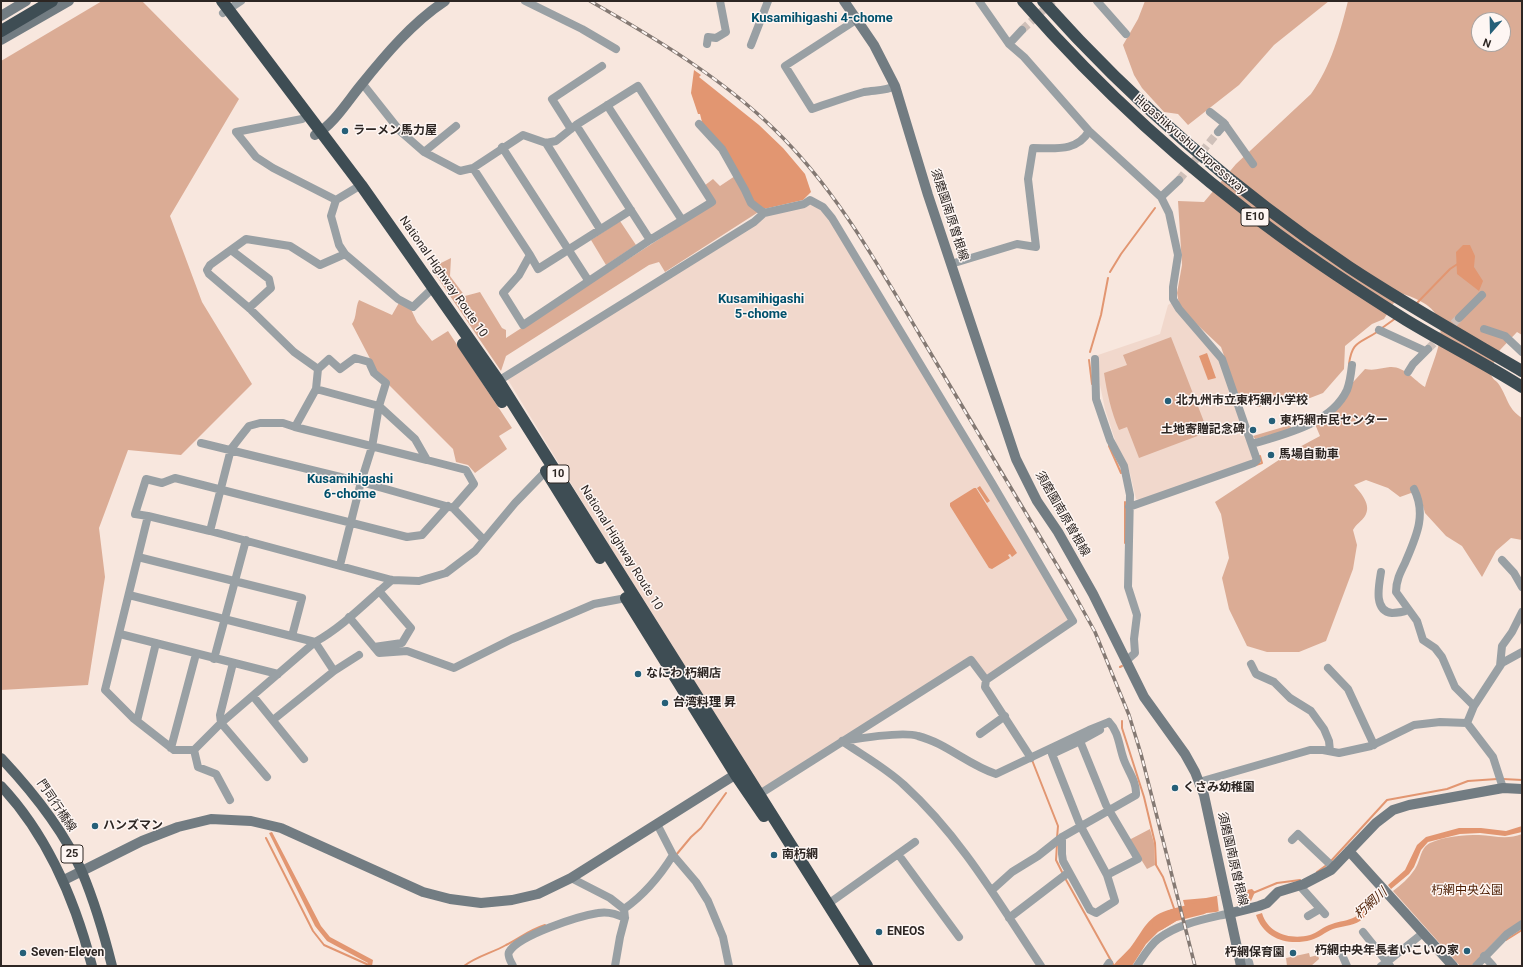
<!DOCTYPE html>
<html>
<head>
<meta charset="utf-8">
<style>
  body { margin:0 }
  #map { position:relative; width:1523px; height:967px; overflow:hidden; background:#f8e7de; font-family:Roboto,sans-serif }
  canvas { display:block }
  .frame { position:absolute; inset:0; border:2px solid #2d2623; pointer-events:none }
  .north { position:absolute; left:1471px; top:12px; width:40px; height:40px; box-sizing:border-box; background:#fef6f3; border:1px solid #aaa3a0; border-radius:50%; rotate:200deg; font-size:11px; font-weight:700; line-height:16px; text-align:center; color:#2d2623 }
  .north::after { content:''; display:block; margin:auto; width:14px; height:18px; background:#255f78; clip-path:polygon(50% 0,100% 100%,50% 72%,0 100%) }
</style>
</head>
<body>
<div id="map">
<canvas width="1523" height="967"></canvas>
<div class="frame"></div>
<div class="north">N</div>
</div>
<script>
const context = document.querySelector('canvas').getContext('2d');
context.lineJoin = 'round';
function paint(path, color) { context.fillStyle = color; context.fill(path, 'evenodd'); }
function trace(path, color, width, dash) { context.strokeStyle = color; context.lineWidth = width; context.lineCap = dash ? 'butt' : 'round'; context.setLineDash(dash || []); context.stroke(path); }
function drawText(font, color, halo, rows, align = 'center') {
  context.font = font + ' Roboto,"Noto Sans JP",sans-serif'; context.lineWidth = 3; context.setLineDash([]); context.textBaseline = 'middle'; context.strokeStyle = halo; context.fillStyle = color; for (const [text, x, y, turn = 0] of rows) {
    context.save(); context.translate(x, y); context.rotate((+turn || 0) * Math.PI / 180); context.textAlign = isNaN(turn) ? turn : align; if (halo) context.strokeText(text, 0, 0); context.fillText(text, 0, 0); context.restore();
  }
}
const built = new Path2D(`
  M810,200L823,207L1073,621L986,680L971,660L760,794L505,375L764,213Z
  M1173,302L1216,350L1254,458L1253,461L1140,500L1136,499L1130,473L1117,446L1105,409L1100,385L1098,355L1160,334L1168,305Z`);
const green = new Path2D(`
  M102,1H142L239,99L170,216L202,302L252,384L181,455L128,450L99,528L105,577L88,685L1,690V61Z
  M1145,1H1329L1274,45L1239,85L1188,125L1178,114L1164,112L1142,88L1134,75L1123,45L1138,19Z
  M1348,1H1522V335L1517,332L1500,350L1490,371C1492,381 1496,379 1500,386C1508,399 1508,409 1522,418V540L1511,538L1496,551L1482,577L1462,546L1446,536L1425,513L1420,495L1411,493L1400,497L1388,488L1366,480L1354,485C1361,493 1372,505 1365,516C1362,521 1356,524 1353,530L1357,545L1353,569L1326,641L1299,652H1267L1247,646L1229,609L1222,578L1229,558L1221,514L1215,502L1294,450L1320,436L1315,424L1365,369C1375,371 1381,368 1390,367C1404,366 1414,380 1425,387C1439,343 1461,311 1400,293L1384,319L1372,324L1345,346L1344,369L1323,393L1310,398L1257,407L1255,403L1240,401L1221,347L1188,316L1179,304L1177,293L1182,265L1178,201L1204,202L1236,164L1311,94C1331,66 1340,33 1348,1ZM1479,20H1503V44H1479Z
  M735,176L760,211L665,272L659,262L649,265L506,356L501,371L431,268L451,258L450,276L465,296L480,292L502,328L506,330V338L715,203L704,186L713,179L720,186Z
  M620,221L636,245L606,265L591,240Z
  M359,300L392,315L400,301L410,307L417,322L432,341L448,331L512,428L499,436L507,449L475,473L468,465L456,462L453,449L378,374L352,324C357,317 355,308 359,300Z
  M1171,337L1208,432L1139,458L1127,427L1119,430C1111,411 1107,393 1104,373L1127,365L1123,355Z
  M1290,425L1292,429L1255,439L1253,436Z
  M1150,829L1154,843L1155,865L1147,869L1129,840Z
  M1522,834V921L1500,936L1471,966H1460L1393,891C1401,885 1409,878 1415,869C1421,860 1420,848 1430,843C1445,836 1464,835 1479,835C1495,836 1507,840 1522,834Z
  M1309,953L1310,957L1318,955L1319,959L1311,966H1287L1286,958Z`);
const water = new Path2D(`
  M694,70L701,75L699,77L759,125L783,148L805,174L811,192L803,200L764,209L754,202L702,122L700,114H698L691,93Z
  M1463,245H1470L1475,256L1474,267L1483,281L1479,291L1457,274L1456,252Z
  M1207,353L1216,378L1208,380L1199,356Z
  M980,486L990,501L987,503L977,488Z
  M974,488H976L1017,553L1012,557L1010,554L1008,555L1010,558L992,569L989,568L950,506V503Z
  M1522,826V832L1505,836L1480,833L1460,834L1428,842L1421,850L1414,867L1409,874L1391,889L1388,885L1405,870L1417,845L1426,837L1459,828H1481L1506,831Z
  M272,832L321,926L330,937L373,960L372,966H368V963L327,941L315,926L269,833Z
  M1252,889L1255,892L1251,901L1216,912L1187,915L1183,900L1206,898Z
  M1378,892L1382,896C1373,903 1369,915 1360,921C1352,926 1342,926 1333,929C1325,932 1319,938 1311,940C1288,946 1264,939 1256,915L1262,913C1268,934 1291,940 1310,935C1317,933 1324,926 1332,924C1339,921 1348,921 1355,917C1365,911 1369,899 1378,892Z
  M1172,909L1176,921L1158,932L1146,944L1132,966H1113C1118,959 1125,954 1130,948C1144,930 1147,915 1172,909Z`);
const pier = new Path2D(`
  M1235,891L1238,907L1219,913L1217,896Z`);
const stream = new Path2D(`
  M1110,272L1121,254L1155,208
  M1416,304L1450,269L1459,263
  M1382,328L1396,318
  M1090,352L1101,315L1108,278
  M1089,360L1092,384
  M1349,364C1352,341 1359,344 1377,332
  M1109,446L1121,473
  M1256,465L1262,463L1260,456
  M1125,543V502
  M1120,667L1122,666
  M1122,721V728L1144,797L1155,843L1156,865L1163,877L1176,914
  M1032,760L1058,826L1057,838
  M1503,779L1522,780
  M266,838L313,931L324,945L371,966
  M1057,844L1056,860L1063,874
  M676,855L691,837L701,828L726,793
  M1331,861L1387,800L1447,789L1468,781L1497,779
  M1317,872L1328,864
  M1065,878L1114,966
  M1253,893L1277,883L1300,880
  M1506,940L1522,930
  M374,966H376
  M464,966C477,956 492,953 506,945C520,938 529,930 545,925`);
const river = new Path2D(`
  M1159,924L1174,915L1202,908`);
const streetTunnel = new Path2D(`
  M1022,30L1053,1
  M1179,180L1218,132
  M1428,349L1459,318`);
const street = new Path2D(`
  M525,1L582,29L616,49
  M979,1L1009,44L1024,57L1089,131L1161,197L1169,213L1178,255L1173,287V299L1179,309L1222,359L1257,460L1254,463L1129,507
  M1097,1L1126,34
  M223,13L241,1
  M856,20L785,66L812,109C830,103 846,97 864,92C874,90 886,91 895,86
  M707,44L708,37L716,38L726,32L720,1
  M1009,44L1022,30
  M751,45L768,1
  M362,83L400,131L424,152L460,171L473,168L523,135L546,143L556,141L576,125L638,86L712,202L650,240L523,325L503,293L519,275L530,255L473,168
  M607,105L682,220
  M1210,112L1224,123L1253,164
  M302,119L236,132L256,157L273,168L336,200
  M699,124L722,149L745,190L751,203L764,213
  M576,125L650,240
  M571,129L552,99L602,66
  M1218,132L1225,124
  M546,143L600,229
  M502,147L588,280
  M424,152L456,126
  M361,185L336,200L331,216L339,245L345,254L398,299L413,307L434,287
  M1161,197L1179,180
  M231,250L269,279L271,288L249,308
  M530,255L538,269L631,210
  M951,264L1017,244L1036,247L1028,179L1033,148C1055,148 1077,152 1089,131
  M1459,318L1482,295
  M1484,329L1505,336L1522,352
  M1379,330L1425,351
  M1095,359L1096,399L1110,440L1124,466L1130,495L1128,587L1137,615L1134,639L1135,653L1126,661
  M318,369L329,359L340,369L355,358L369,362L374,373L386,383L379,406L372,447L361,482L340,565
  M1408,372L1413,364L1428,349
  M495,383L754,222L764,213L804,204L810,200L823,207L832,218L992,483L1073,621L986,680L971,660L755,797
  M316,389L379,406L415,439L427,460L466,470L474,484L453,508
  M295,427L427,460
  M201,443L361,482L453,508L483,539
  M1252,444C1285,434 1331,424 1347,390C1350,382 1351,374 1352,365
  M1414,489C1427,515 1416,537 1405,563C1400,573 1396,581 1396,592L1417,621L1423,640L1435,648L1442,657L1455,687L1474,706
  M148,516L135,514L146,479L162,483L175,478L407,537L422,535L448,506
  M210,531L231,449L241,436L249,426L260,423H283L295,427L316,389L318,369L294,352L249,308L209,274L207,270L210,265L246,239L290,246L320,265L345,254
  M138,557L302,598L292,636
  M1502,560L1514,573L1522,587
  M1381,572C1379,585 1373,611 1392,613C1398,613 1403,612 1408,610
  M392,580C367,601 344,626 315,642L221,723L194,750H174L133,718L105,690L148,516L210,531L392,580L419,581L446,573L475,551L515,503L546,471
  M129,595L315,642L334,671L273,720
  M349,617L379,653L407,651L454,668L512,639L594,604L626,598
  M120,634L278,674
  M374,647L402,643L411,628L379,591
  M214,659L246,540
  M233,663L220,715L221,723L267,777
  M1251,664L1256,674L1274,682L1290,698L1311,711L1324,729L1329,741L1330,751
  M1500,666L1502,646L1512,632L1522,612
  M1328,668L1348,689L1374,745
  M334,671L359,655
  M986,680L985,687L1031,758
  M253,696L304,759
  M137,721L156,643
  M1467,723L1474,706L1502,663L1522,652
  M980,734L1005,716
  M842,741C862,755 886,768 904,785C961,837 999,903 1041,966
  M844,741C862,738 902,731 918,736C946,743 968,765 996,774L1089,730L1109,722
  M1080,741L1100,730
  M171,748L196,654
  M194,750L198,767L216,774L230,800
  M1199,782L1310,750H1323L1339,753L1371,746L1414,725L1440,722L1467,723L1493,757L1503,788
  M657,824L673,855L696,882L708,901L723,937L729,966
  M1062,837V854L1063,861L1090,910L1096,913L1115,901L1107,875L1080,825L1052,754L1080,741L1106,805L1138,859L1107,875
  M1292,840L1298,834L1333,867
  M898,854L959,937
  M571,878L610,898L624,909L625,918L620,937L615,966
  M1299,885L1325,914
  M992,890L1012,872L1038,856L1062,837L1136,795C1137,782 1128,771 1124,760C1119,747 1119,732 1109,722
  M828,904L915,842
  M624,909C644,895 660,876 673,855
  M1308,916L1320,909
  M1009,918L1069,872
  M1363,932L1387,962L1381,966
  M1339,948L1347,966
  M1484,956L1493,966
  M1241,963L1249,962L1250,966
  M513,966C511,962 507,956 509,952C519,935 579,916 598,913C608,911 617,914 625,918
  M1107,966L1109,963
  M1137,966C1143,957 1150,945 1158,939C1179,923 1206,919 1231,913
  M1390,966L1387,962L1423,933
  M1476,966L1507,934L1522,924`);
const secondary = new Path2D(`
  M844,1L874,45L895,86L928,195L1016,459L1037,501L1058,532L1093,594L1144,697L1185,754L1195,772L1204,795L1241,966
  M1,16L26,1
  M1,40L69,1
  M315,135C334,124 347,102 361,85C385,55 413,22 445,1
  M1349,851L1453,966
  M64,880L142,841L178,827L211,819L251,821L281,828L423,892L450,899L481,903L512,900L538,894L571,878L741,771
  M1231,913L1259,906L1267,903L1278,892L1304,884L1331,870L1376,823L1393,810L1409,805L1503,788L1522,789`);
const primary = new Path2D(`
  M1,758C32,791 64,831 82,872C95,903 104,934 112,966
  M1,786C48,836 75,900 92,966`);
const highway = new Path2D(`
  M222,1L361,185L498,380L867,966
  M1023,1C1099,88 1185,167 1279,235C1320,265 1363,293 1406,320C1444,343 1484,363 1522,387
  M1043,1C1133,102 1236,191 1349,267C1405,304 1464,337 1522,371
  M1,31L52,1
  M463,344L502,402
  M546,471L600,558
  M626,598L736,775L764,816`);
const rail = new Path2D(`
  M590,1C655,38 722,78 775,130C836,189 878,265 921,337C971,422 1022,507 1073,592L1095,632L1129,715L1141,754L1195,966`);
const markers = [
  [345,131,4,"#255f78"],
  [1168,401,4,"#255f78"],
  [1272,421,4,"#255f78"],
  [1253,430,4,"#255f78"],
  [1271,455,4,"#255f78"],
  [638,674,4,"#255f78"],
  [665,703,4,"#255f78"],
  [1175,788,4,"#255f78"],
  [95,826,4,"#255f78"],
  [774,855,4,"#255f78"],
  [879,932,4,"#255f78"],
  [1467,951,4,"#255f78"],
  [23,953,4,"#255f78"],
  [1293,953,4,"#255f78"]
];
const shields = [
  [1255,217,28],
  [558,474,22],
  [72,854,22]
];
const shieldNames = [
  ["E10",1255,217],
  ["10",558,474],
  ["25",72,854]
];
const poiNames = [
  ["ラーメン馬力屋",353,131],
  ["北九州市立東朽網小学校",1176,401],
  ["東朽網市民センター",1280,421],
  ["土地寄贈記念碑",1245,430,"right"],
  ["馬場自動車",1279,455],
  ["なにわ 朽網店",646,674],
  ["台湾料理 昇",673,703],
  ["くさみ幼稚園",1183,788],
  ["ハンズマン",103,826],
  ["南朽網",782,855],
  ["ENEOS",887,932],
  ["朽網中央年長者いこいの家",1459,951,"right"],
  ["Seven-Eleven",31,953],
  ["朽網保育園",1285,953,"right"]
];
const streetNames = [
  ["Higashikyushu Expressway",1190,145,41],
  ["須磨園南原曽根線",949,215,72],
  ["National Highway Route 10",443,277,55],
  ["須磨園南原曽根線",1062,514,60],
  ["National Highway Route 10",621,548,58],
  ["門司行橋線",56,806,56],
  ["須磨園南原曽根線",1232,859,77]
];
const parkNames = [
  ["朽網中央公園",1467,891]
];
const neighbourhoodNames = [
  ["Kusamihigashi 4-chome",822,19],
  ["Kusamihigashi",761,300],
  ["5-chome",761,315],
  ["Kusamihigashi",350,480],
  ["6-chome",350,495]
];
const waterNames = [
  ["朽網川",1371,904,-42]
];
paint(built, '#f1d8cc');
paint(green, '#dbac95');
paint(water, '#e29671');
paint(pier, '#f8e7de');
trace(stream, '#e29671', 2);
trace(river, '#e29671', 13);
trace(streetTunnel, '#cfc0b9', 8, [8, 4]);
trace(street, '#99a0a4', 8);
trace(secondary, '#727c82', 10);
trace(primary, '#566369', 10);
trace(highway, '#3e4d54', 12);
trace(rail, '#847973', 3.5);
trace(rail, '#fef6f3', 2, [6]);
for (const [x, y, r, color] of markers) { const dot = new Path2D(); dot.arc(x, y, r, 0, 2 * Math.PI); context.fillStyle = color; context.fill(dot); trace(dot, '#fef6f3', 1.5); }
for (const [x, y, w] of shields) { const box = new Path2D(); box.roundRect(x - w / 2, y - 9, w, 18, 3); context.fillStyle = '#fef6f3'; context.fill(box); trace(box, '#2d2623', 1); }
drawText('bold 11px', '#2d2623', null, shieldNames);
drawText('bold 12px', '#2d2623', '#fef6f3', poiNames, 'left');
drawText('12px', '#2d2623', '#fef6f3', streetNames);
drawText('12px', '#4b1c00', '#fef6f3', parkNames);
drawText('bold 13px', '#01506b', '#fef6f3', neighbourhoodNames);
drawText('italic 13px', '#4b1c00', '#fef6f3', waterNames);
</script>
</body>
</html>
